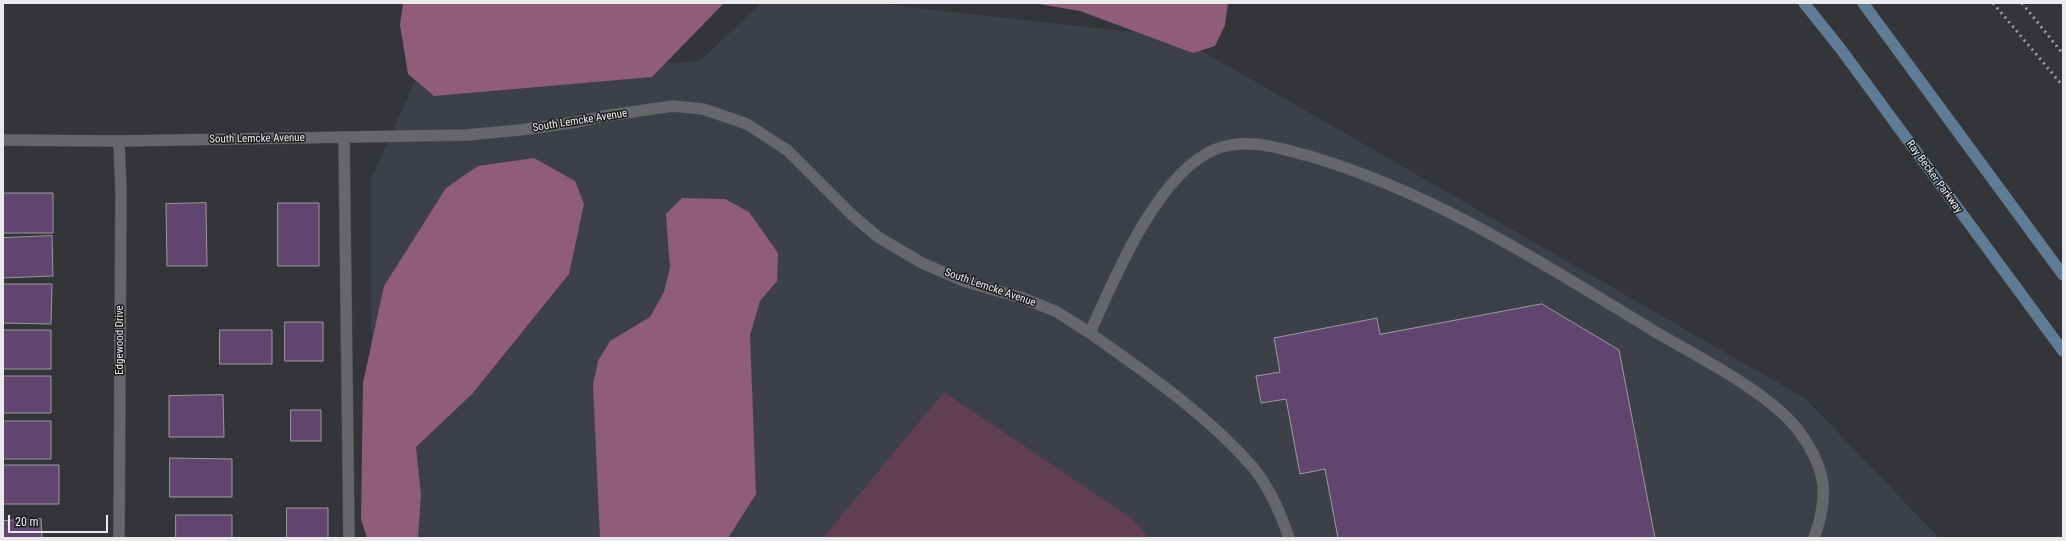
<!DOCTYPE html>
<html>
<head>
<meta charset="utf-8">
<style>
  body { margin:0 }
  #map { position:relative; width:2066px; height:541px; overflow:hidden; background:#343539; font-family:"Roboto Condensed",sans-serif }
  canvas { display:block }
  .frame { position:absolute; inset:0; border:4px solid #eaeaed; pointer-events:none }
  .scale { position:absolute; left:8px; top:515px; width:100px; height:18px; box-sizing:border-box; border:2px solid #eaeaed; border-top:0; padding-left:5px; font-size:12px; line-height:14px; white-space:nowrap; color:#eaeaed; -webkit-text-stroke:3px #1c1d1e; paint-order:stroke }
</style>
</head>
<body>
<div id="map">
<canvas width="2066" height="541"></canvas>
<div class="frame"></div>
<div class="scale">20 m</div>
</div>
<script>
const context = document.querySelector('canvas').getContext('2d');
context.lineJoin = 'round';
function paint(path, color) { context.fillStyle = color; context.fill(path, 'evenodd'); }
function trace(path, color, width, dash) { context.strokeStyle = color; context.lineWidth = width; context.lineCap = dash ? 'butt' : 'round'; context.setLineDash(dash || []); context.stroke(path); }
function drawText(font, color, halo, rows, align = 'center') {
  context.font = font + ' "Roboto Condensed",sans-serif'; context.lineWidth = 3; context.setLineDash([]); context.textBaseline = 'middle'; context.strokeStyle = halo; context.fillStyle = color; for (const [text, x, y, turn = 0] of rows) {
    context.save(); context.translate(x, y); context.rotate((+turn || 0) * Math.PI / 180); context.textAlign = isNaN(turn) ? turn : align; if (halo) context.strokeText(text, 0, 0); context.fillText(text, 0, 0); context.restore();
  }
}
const built = new Path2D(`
  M761,3H873L1178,37L1806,399L1939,538H372L371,179L416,79L700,61Z`);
const green = new Path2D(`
  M944,392L1130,517L1149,538H823Z`);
const forest = new Path2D(`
  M403,3H724L652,77L434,96L408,74L400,25Z
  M1033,3H1228L1225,25L1215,46L1193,53L1080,11Z
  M534,158L575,181L584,204L569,274L472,394L416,447L421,495L418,538H367L361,519L363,383L384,286L446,188L478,166Z
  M682,198L725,199L749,212L778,253L777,281L760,301L750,335L756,494L728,538H600L593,385L598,361L610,341L650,317L664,292L670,268L666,214Z`);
const building = new Path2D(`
  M3,193H53V233H3Z
  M206,203L207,266H167L166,204Z
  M278,203H319V266H278Z
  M52,236L53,276L3,278V238Z
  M3,284H52L51,324L3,323Z
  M1542,304L1619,350L1655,538H1338L1325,469L1300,474L1286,399L1261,403L1256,376L1280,372L1274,338L1377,318L1380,334Z
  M285,322H323V361H285Z
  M3,330H51V369H3Z
  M220,330H272V364H220Z
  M3,376H51V413H3Z
  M223,395L224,437H169V396Z
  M291,410H321V441H291Z
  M3,421H51V459H3Z
  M170,458L232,459V497H170Z
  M3,465H59V504H3Z
  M287,508H328V538H287Z
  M176,515H232V538H176Z
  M41,519L42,538H3V521Z`);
const service = new Path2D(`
  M344,137L349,538
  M1289,538C1281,514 1268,485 1251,465C1205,413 1146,373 1090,333C1114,279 1158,172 1216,149C1247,137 1278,148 1309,156C1433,192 1544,264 1654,331C1696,356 1769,392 1798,430C1826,468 1830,494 1814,538`);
const minor = new Path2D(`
  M3,140L119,141L466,135L520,130L577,122L604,116L673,106L703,109L747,124L787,150L851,214L878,237L922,263L966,282L1023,298L1057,312L1090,333
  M119,538L121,190L119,141`);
const secondary = new Path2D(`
  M1804,3L1840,48L2063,351
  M1863,3L2063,275`);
const rail = new Path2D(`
  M1993,3L2063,86
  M2022,3L2063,54`);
const streetNames = [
  ["South Lemcke Avenue",580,121,-9],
  ["South Lemcke Avenue",257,139,-1],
  ["Ray Becker Parkway",1934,177,54],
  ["South Lemcke Avenue",990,288,19],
  ["Edgewood Drive",120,340,-90]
];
paint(built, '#3e4049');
paint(green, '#5f3f50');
paint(forest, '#8f5d78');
paint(building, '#60456e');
trace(building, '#9b999d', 1);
trace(service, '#525255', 12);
trace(minor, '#525255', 12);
trace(secondary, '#525255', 12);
trace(service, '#66676b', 11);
trace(minor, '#66676b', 11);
trace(secondary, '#5e7c96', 11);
trace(rail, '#9d9da1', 3, [2, 4]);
drawText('11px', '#eaeaed', '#1c1d1e', streetNames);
</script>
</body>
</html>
